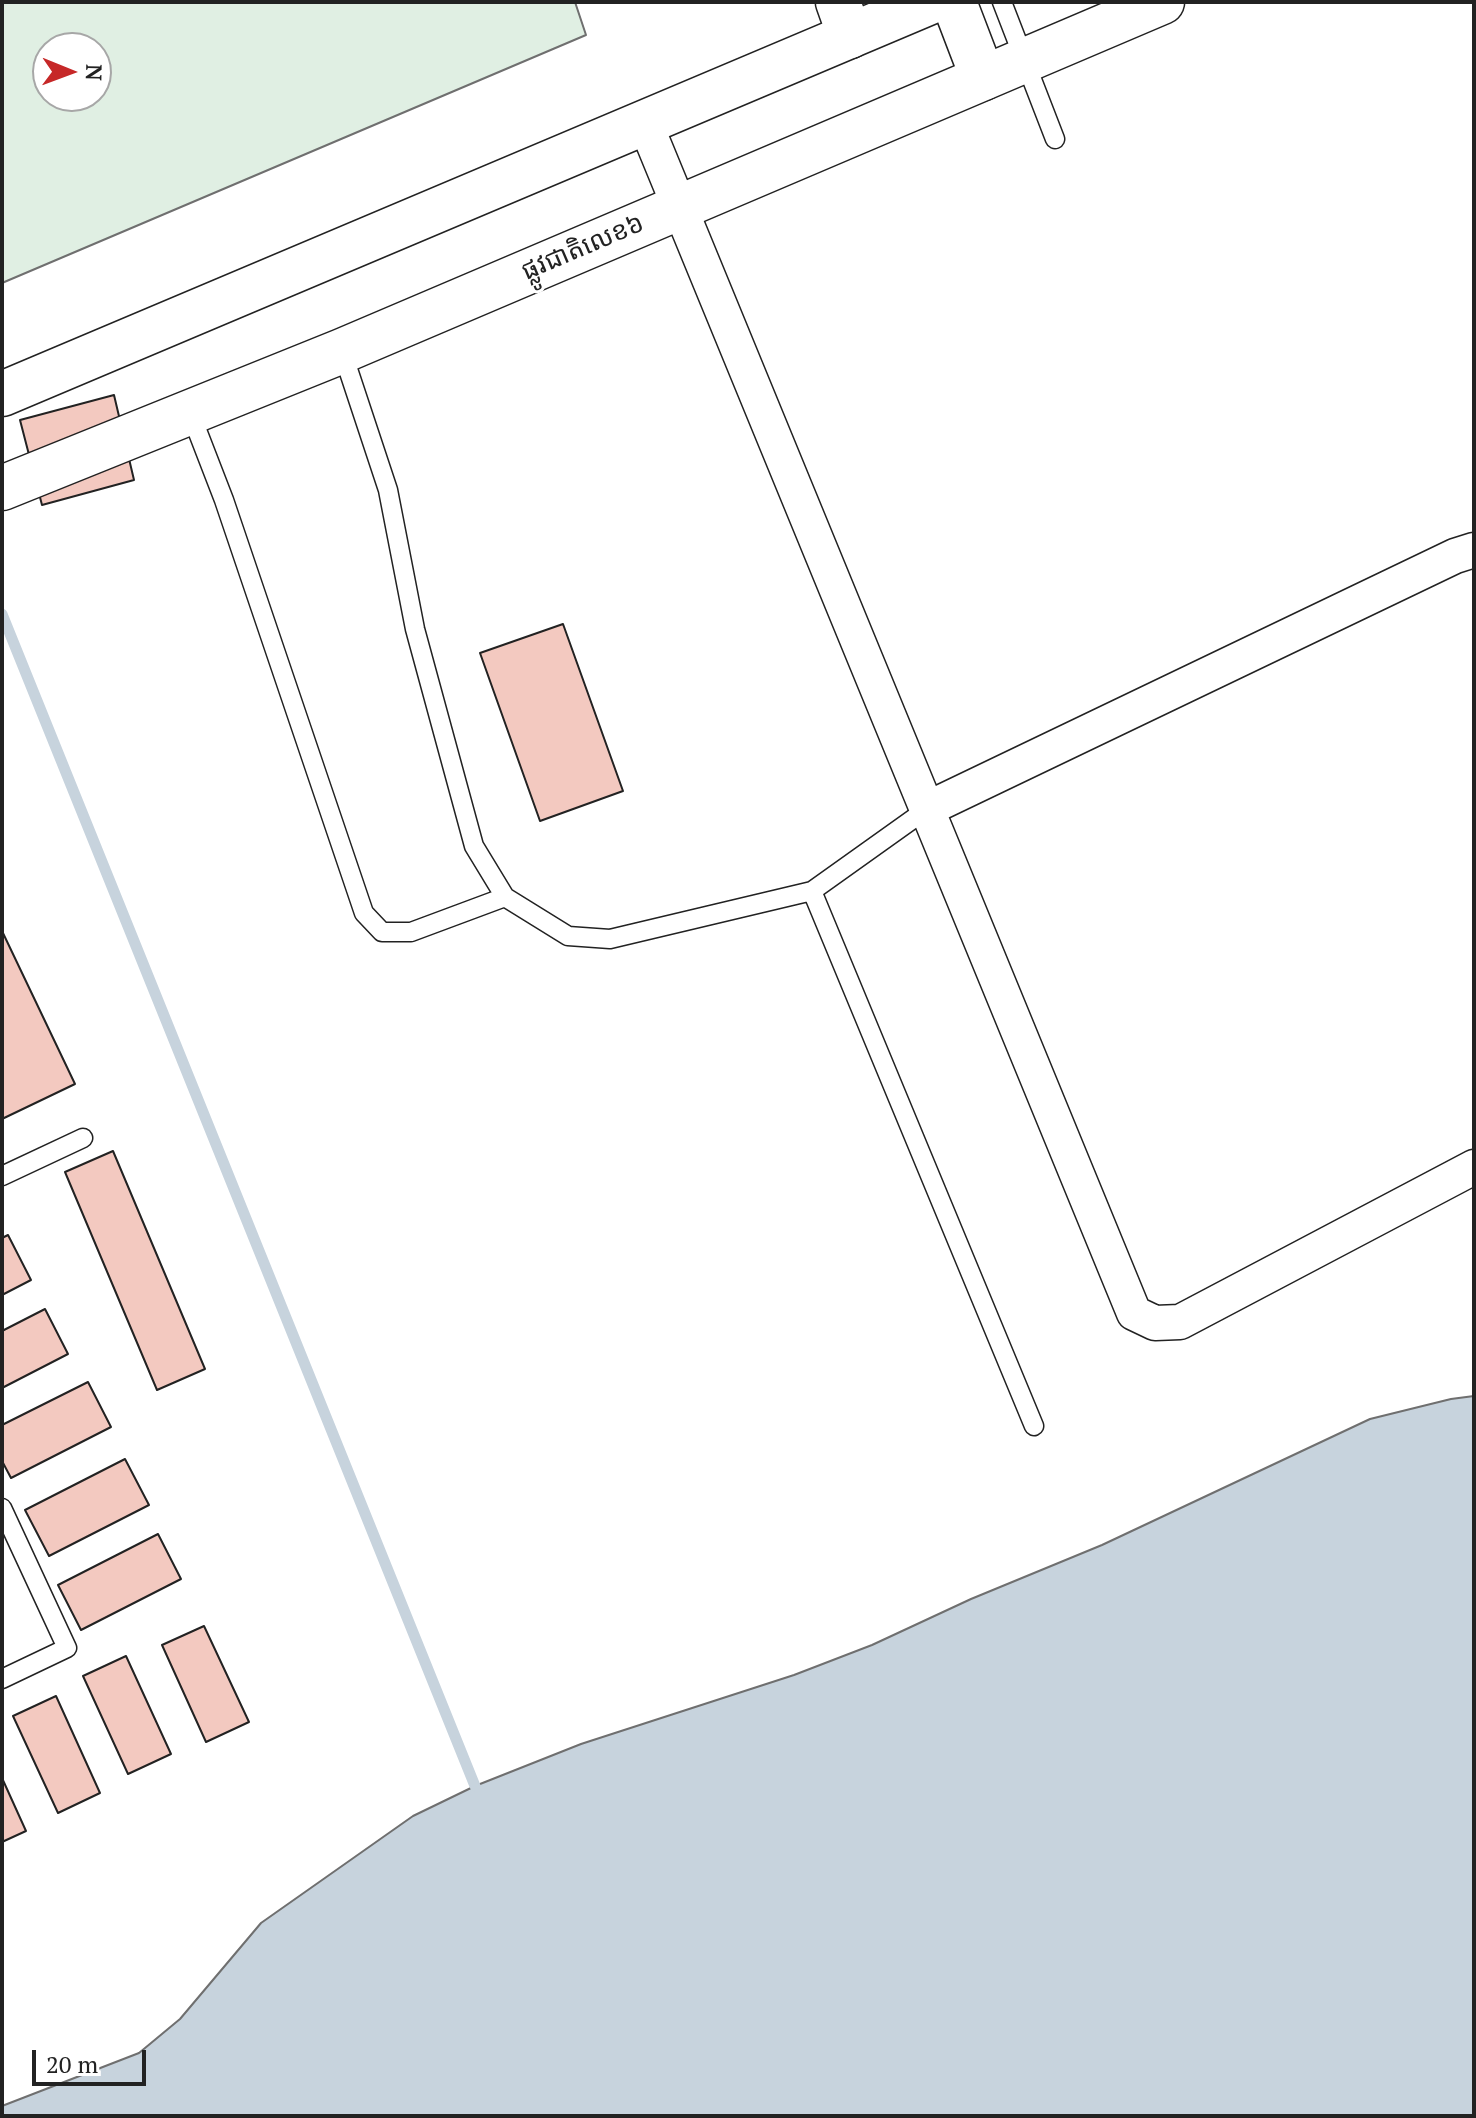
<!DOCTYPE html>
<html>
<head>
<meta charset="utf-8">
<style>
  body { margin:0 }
  #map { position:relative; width:1476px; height:2118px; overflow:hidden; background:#fff; font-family:"PT Serif",serif }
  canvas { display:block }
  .frame { position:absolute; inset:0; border:4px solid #222; pointer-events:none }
  .north { position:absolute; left:32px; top:32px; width:80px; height:80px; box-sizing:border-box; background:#fff; border:2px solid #a7a7a7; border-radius:50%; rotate:91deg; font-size:22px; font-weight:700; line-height:32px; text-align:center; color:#222 }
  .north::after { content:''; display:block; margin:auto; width:28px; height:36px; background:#c62828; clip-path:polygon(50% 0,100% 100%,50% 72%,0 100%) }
  .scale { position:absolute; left:32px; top:2050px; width:114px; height:36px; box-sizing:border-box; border:4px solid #222; border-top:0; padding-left:10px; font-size:24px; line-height:28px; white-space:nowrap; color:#222; -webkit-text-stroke:6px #fff; paint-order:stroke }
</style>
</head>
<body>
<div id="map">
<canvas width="1476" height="2118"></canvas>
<div class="frame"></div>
<div class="north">N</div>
<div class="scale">20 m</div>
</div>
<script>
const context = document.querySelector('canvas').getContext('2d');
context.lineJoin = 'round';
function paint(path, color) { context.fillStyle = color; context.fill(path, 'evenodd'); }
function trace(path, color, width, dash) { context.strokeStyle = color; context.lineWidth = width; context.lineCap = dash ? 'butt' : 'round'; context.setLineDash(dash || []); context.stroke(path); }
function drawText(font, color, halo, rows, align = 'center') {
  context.font = font + ' "PT Serif","Noto Sans Khmer",serif'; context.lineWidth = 6; context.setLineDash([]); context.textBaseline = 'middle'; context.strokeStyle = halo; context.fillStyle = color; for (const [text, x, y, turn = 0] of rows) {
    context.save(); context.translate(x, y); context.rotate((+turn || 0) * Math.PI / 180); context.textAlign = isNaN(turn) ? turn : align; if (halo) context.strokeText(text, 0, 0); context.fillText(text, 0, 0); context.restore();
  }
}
const green = new Path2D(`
  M2,2H575L586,35L2,283ZM48,48H96V96H48Z`);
const water = new Path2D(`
  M1474,1396V2116H2V2106L139,2053L180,2019L261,1923L413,1816L475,1786L581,1744L794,1675L872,1645L971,1599L1102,1545L1370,1419L1451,1399Z`);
const stream = new Path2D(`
  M2,614L475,1786`);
const building = new Path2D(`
  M114,395L134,480L42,505L20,420Z
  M563,624L623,791L540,821L480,653Z
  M2,931L75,1084L2,1119Z
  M113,1151L205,1369L157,1390L65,1172Z
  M8,1235L31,1280L2,1295V1238Z
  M45,1309L68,1354L2,1388V1331Z
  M88,1382L111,1427L11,1478L2,1461V1425Z
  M125,1459L149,1505L49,1556L25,1510Z
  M158,1534L181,1579L81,1630L58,1585Z
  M204,1626L249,1722L206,1742L162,1645Z
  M126,1656L171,1754L128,1774L83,1676Z
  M56,1696L100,1793L58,1813L13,1716Z
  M2,1778L26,1831L2,1842Z`);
const lane = new Path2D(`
  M1002,2L1055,139
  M342,351L388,490L415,629L474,846L505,897L568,936L610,939L812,891L927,809
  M190,412L224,500L364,913L382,932H411L505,897
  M812,891L1034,1426
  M2,1176L83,1138
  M2,1508L67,1648L2,1679`);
const street = new Path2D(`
  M645,123L1134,1313L1155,1323L1180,1322L1474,1167
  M927,809L1455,556L1474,550`);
const secondary = new Path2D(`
  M838,2L850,36
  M954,2L983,78`);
const highway = new Path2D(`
  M2,394L930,2
  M2,488L342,351L1162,2`);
const streetNames = [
  ["ផ្លូវជាតិលេខ៦",583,248,-23]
];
paint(green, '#e0efe3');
trace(green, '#6f6f6f', 2);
paint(water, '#c7d3dd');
trace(water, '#6f6f6f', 2);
trace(stream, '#c7d3dd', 11);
paint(building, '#f3c9c0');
trace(building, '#222', 2);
trace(lane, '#222', 21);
trace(street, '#222', 37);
trace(secondary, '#222', 47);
trace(highway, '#222', 47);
trace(lane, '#fff', 18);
trace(street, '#fff', 34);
trace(secondary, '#fff', 44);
trace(highway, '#fff', 44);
drawText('26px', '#222', '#fff', streetNames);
</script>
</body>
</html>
